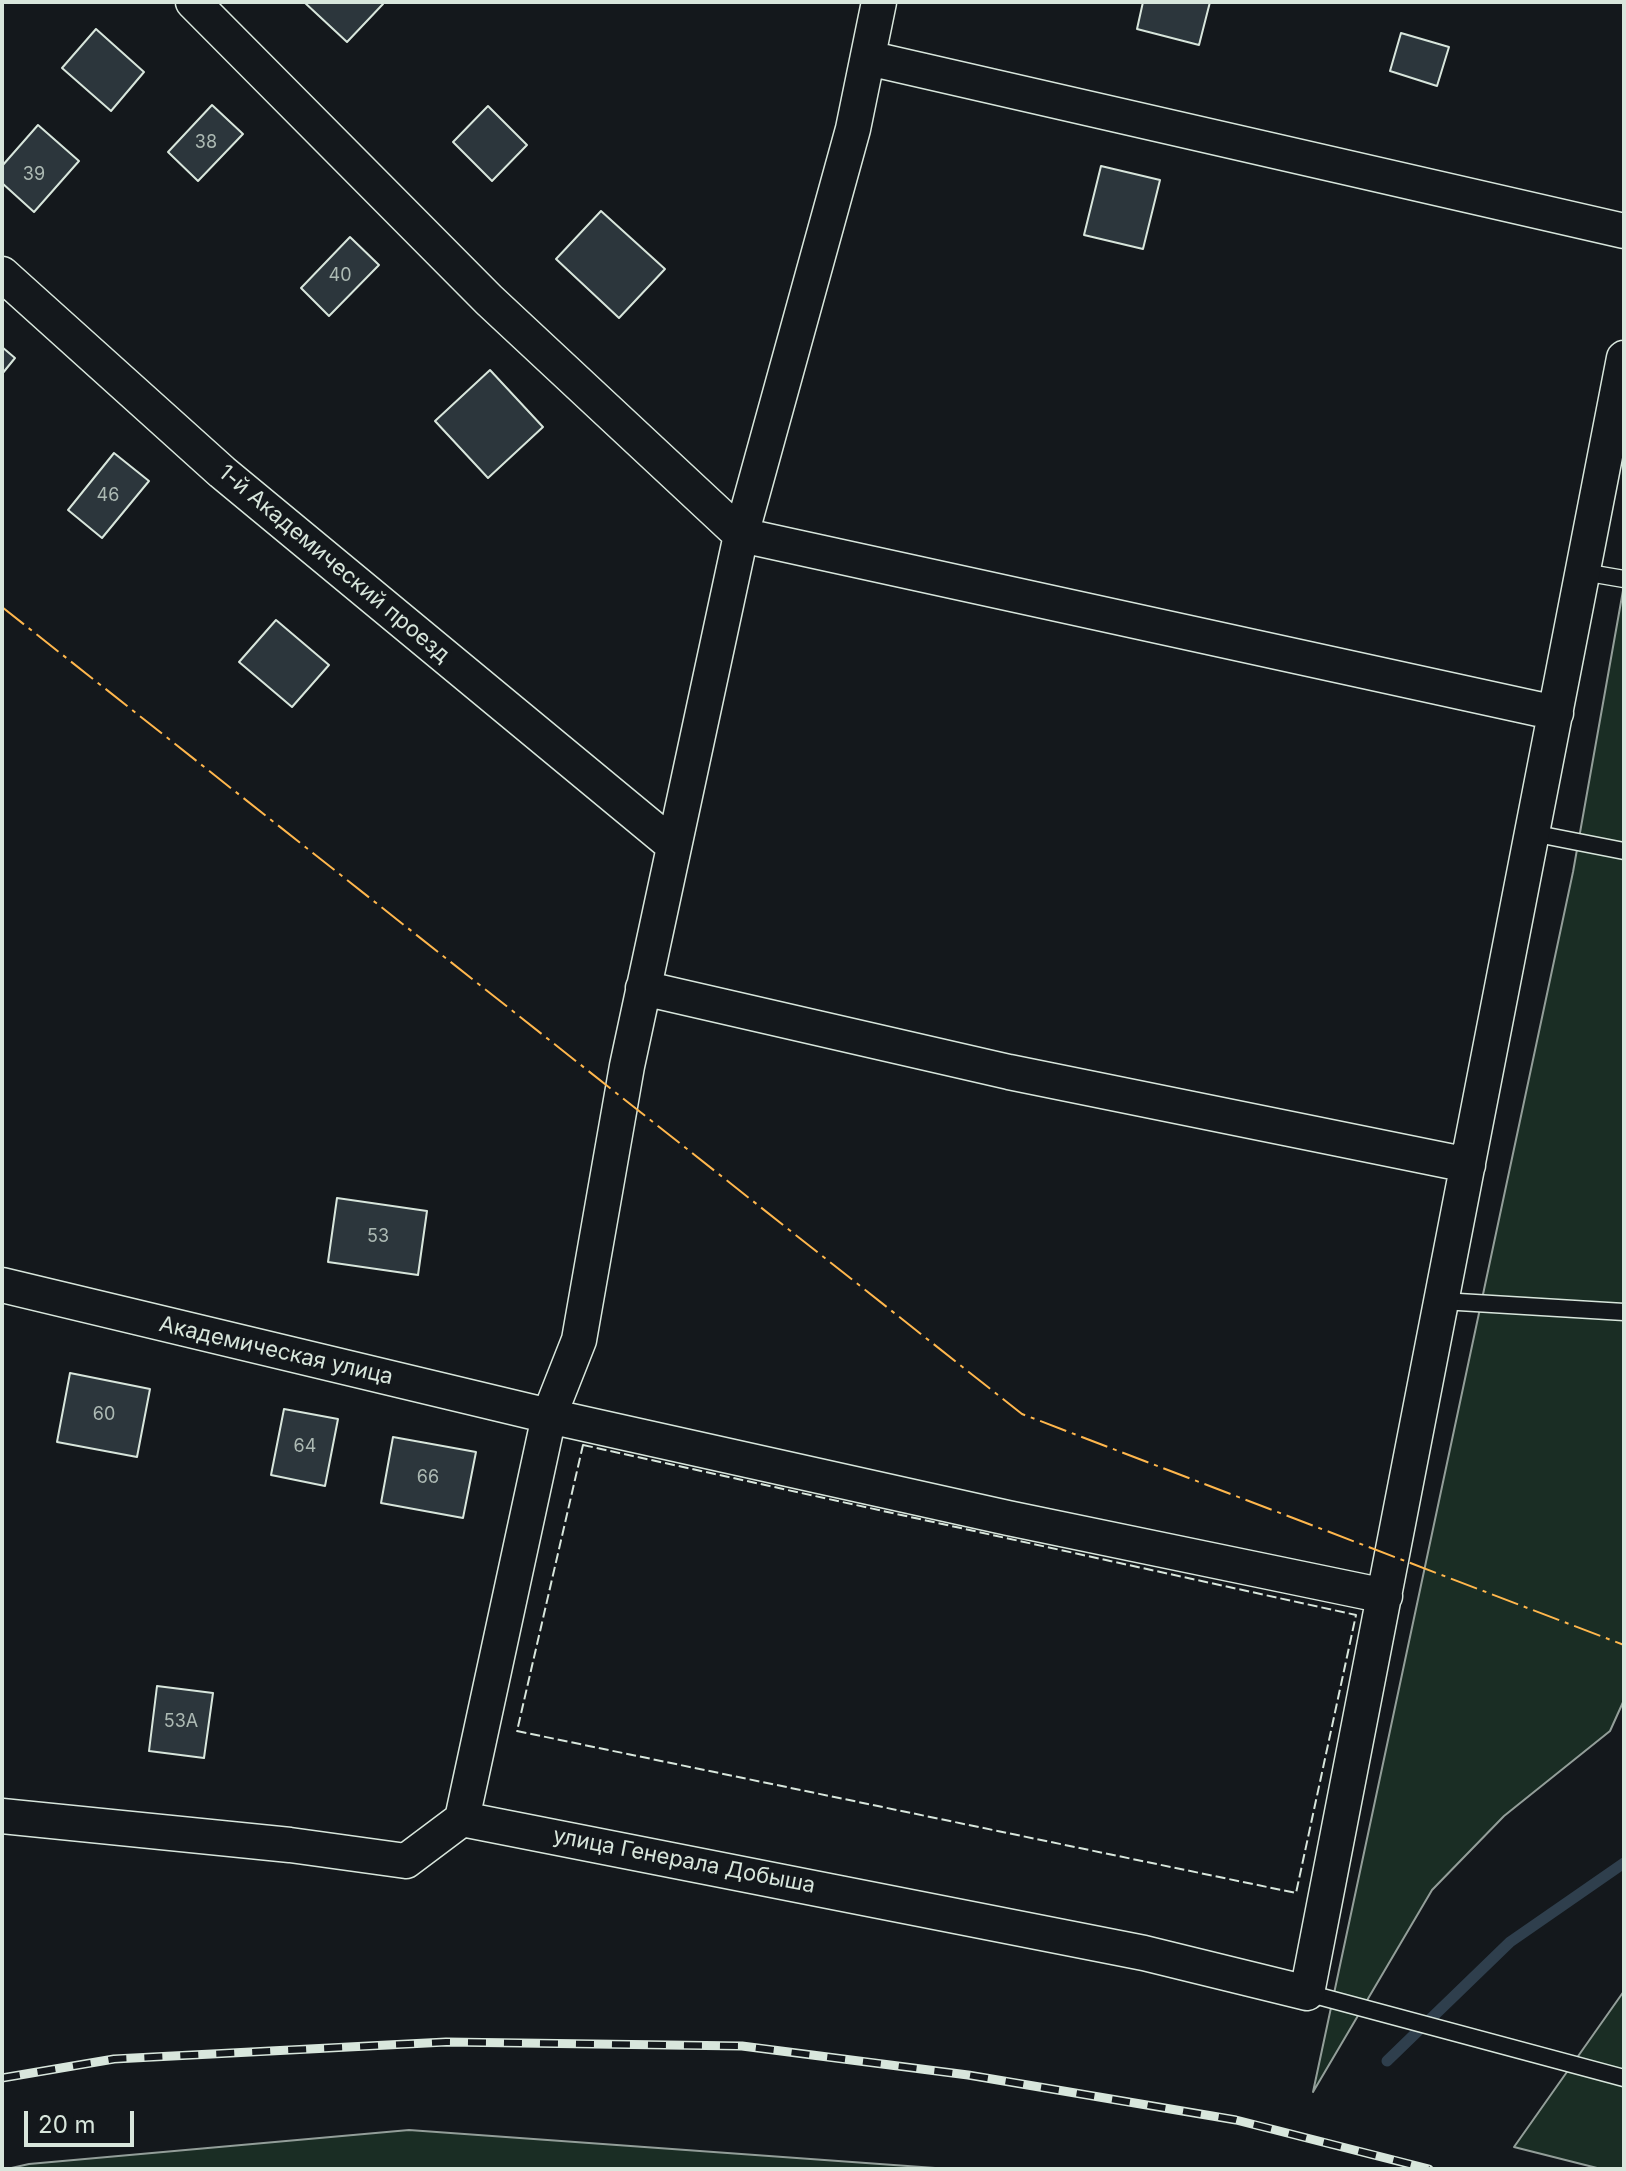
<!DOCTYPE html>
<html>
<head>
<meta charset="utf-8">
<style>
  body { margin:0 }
  #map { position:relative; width:1626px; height:2171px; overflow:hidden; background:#14181c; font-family:Inter,sans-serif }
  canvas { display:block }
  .frame { position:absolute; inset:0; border:4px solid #d8e6dc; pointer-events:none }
  .scale { position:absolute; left:24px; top:2111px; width:110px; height:36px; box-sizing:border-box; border:4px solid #d8e6dc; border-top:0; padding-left:10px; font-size:24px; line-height:28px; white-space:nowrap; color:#d8e6dc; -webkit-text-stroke:6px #14181c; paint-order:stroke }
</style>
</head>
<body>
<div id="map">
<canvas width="1626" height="2171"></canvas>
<div class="frame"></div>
<div class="scale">20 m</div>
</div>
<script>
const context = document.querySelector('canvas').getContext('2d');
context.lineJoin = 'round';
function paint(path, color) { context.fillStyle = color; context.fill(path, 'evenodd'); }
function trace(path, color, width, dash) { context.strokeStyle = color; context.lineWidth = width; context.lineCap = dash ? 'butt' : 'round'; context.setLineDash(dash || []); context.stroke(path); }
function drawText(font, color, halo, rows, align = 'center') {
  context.font = font + ' Inter,sans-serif'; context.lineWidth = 6; context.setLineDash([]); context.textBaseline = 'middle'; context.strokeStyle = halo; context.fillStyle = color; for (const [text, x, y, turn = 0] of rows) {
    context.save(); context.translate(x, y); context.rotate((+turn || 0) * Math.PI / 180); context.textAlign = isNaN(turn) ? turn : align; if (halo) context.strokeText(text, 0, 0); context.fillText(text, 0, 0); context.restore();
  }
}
const green = new Path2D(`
  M1624,585V1700L1610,1731L1504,1816L1432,1890L1313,2092L1573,872Z
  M1624,1991V2169H1601L1514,2147Z
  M409,2130L949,2169H7L29,2164Z`);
const stream = new Path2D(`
  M1387,2061L1510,1942L1624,1863`);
const building = new Path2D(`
  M304,2H381L383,4L347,42Z
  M1143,2H1210L1199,45L1137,29Z
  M96,29L144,72L111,111L62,68Z
  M1401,33L1449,47L1437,86L1390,71Z
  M212,105L243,134L198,181L168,152Z
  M488,106L527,145L492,181L453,142Z
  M38,125L79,161L34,212L2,183V166Z
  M1101,166L1160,180L1143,249L1084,235Z
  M601,211L665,269L619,318L556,259Z
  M350,237L379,265L329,316L301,288Z
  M2,347L15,358L2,374Z
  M490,370L543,427L488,478L435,421Z
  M114,453L149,481L102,538L68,510Z
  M276,620L329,665L292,707L239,662Z
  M337,1198L427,1211L418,1275L328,1262Z
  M70,1373L150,1389L137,1457L57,1442Z
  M284,1409L338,1419L325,1486L271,1475Z
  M393,1437L476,1452L463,1518L381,1503Z
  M157,1686L213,1693L204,1758L149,1751Z`);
const service = new Path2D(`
  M1583,572L1624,579
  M1532,833L1624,851
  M1442,1301L1624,1312
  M1307,1993L1624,2078`);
const minor = new Path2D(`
  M193,2L489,300L741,535L1556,713
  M879,2L853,129L741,535L627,1066L579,1340L549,1416L462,1819L1144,1953L1307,1993L1624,358
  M868,58L1624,231
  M2,274L222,472L674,846
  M643,988L1009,1072L1468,1165
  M2,1285L549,1416L1008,1518L1385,1596
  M2,1816L290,1845L406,1861L462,1819`);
const rail = new Path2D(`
  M2,2078L114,2059L446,2042L742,2046L968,2075L1236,2120L1429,2169`);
const fence = new Path2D(`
  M583,1445L1356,1615L1296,1893L517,1731Z`);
const power = new Path2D(`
  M2,607L1022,1414L1624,1645`);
const numberNames = [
  ["38",206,143],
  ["39",34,175],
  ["40",340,276],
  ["46",108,496],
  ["53",378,1237],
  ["60",104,1415],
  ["64",305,1447],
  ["66",428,1478],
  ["53А",181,1722]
];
const streetNames = [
  ["1-й Академический проезд",334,564,40],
  ["Академическая улица",276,1351,13],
  ["улица Генерала Добыша",684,1861,11]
];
paint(green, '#1a2d24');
trace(green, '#939e99', 2);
trace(stream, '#2f3f4d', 11);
paint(building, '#2c363c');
trace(building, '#d8e6dc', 2);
trace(service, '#d8e6dc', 19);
trace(minor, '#d8e6dc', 37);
trace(service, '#14181c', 16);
trace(minor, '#14181c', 34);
trace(rail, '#d8e6dc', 9);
trace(rail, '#14181c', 6, [18]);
trace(fence, '#d8e6dc', 2, [10, 4]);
trace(power, '#ffb74d', 2, [28, 6, 4, 6]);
drawText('18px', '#adbab4', null, numberNames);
drawText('22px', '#d8e6dc', '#14181c', streetNames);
</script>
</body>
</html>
